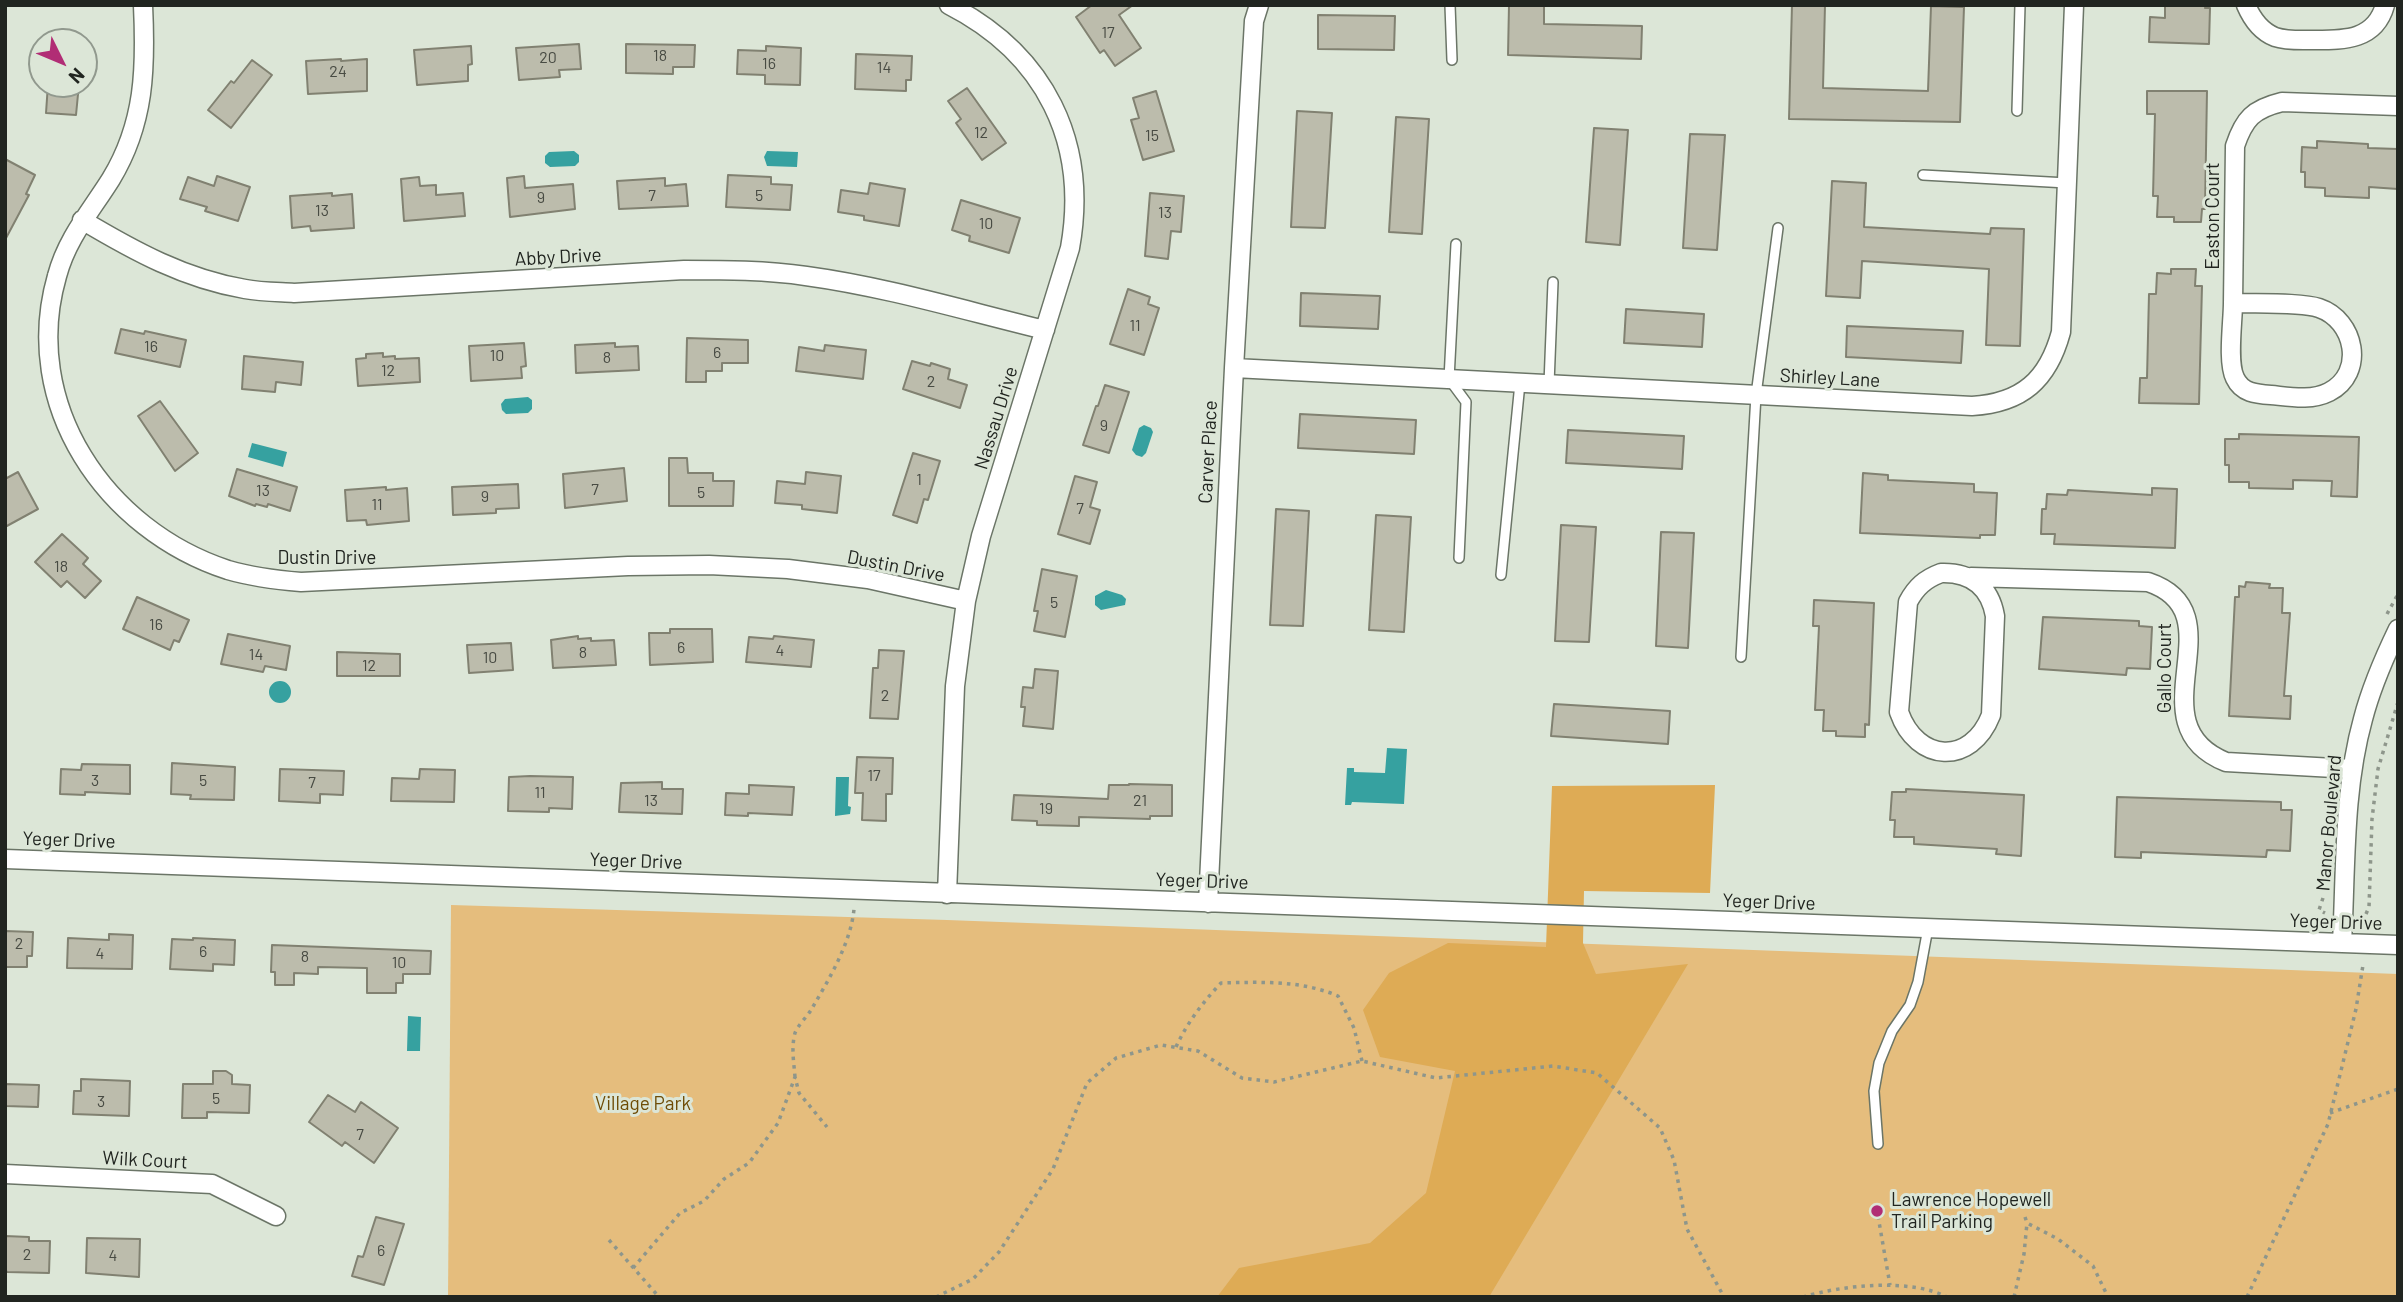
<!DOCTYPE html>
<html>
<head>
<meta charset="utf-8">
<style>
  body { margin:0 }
  #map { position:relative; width:2403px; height:1302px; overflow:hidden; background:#dce6d7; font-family:Barlow,sans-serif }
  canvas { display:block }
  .frame { position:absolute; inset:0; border:7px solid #212520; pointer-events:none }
  .north { position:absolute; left:28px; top:28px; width:70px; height:70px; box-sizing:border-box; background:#dce6d7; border:2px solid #91998e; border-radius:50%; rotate:133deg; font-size:19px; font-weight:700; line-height:28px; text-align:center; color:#212520 }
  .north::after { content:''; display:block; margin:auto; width:24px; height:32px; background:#b12d75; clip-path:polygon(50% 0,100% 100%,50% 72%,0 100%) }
</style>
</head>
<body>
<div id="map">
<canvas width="2403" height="1302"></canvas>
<div class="frame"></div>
<div class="north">N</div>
</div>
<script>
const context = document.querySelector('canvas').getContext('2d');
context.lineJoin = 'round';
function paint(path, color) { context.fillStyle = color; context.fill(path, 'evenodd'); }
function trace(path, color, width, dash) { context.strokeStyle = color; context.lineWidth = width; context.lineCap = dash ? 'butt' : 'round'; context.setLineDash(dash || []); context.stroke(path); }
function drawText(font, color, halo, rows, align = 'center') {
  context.font = font + ' Barlow,sans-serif'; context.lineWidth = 6; context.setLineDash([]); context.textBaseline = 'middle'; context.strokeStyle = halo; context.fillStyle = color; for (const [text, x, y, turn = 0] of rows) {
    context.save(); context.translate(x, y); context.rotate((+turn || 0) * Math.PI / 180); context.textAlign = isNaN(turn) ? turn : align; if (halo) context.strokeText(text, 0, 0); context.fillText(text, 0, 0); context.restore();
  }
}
const green = new Path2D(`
  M451,905L947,920L2398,974V1297H448Z`);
const forest = new Path2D(`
  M1715,785L1710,893L1584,891L1583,943L1596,974L1688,964L1489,1297H1217L1239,1268L1370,1243L1426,1193L1455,1071L1380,1057L1363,1010L1389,973L1448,943L1546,947L1552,786Z`);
const water = new Path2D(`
  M574,151L579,155V162L575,166L550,167L545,163V156L549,152Z
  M767,151L798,152L797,167L767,166L764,157Z
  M528,397L532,400V409L528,413L506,414L502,410L501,404L505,399Z
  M1144,425L1151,428L1153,432L1146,453L1142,457L1136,455L1132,450L1139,428Z
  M252,443L287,452L283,467L248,457Z
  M1106,590L1122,595L1126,599L1125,605L1101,610L1095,605V596Z
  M269 692a11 11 0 1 1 22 0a11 11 0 1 1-22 0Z
  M1387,748L1407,749L1404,804L1352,802L1351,805H1345L1347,768H1354V772L1385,773Z
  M836,777H849L848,806L851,807L850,814L835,816Z
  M408,1016L421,1017L420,1051H407Z`);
const building = new Path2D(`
  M1092,5H1133L1119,15L1141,48L1115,66L1104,50L1100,53L1076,17Z
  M1509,5H1544V24L1642,26L1641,59L1508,55Z
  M1792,5H1825L1823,88L1928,91L1931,6L1964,7L1960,122L1789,119Z
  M2165,5H2206L2205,8H2210L2209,44L2149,42L2150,17L2165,18Z
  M1318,15L1395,16L1394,50L1318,49Z
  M579,44L581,69L559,70L560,77L519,80L516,48Z
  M626,44L695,45L694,67H673V74L626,73Z
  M471,46L472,64L468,65V81L417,85L414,50Z
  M766,46L801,48L800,85L765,84V75L737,74L738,50L766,51Z
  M856,54L912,56L911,80H906V91L855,89Z
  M341,59V61L367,59V91L308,94L306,61Z
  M252,60L272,75L231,128L208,110L231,81L234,83Z
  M48,84H79L76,115L46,113Z
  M967,88L1006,143L982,160L956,123L961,119L948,101Z
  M1156,91L1174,151L1143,160L1131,120L1139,118L1133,98Z
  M2147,91H2207L2205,209H2202L2201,222H2174V217H2157L2158,196H2153L2155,114H2147Z
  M1297,111L1332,113L1325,228L1291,227Z
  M1396,117L1429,119L1422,234L1389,232Z
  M1594,128L1628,130L1620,245L1586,242Z
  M1690,134L1725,135L1717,250L1683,248Z
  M2317,141L2368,144V148L2398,149V189L2369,187V198L2325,196V188L2305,187V172H2301L2302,147L2317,148Z
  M5,159L35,175L26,194L29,195L5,240Z
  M728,175L771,177V184L792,185L790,210L726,207Z
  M217,176L250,187L238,221L205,211L207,207L180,199L188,177L214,186Z
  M524,176L525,188L573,184L575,209L510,217L507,178Z
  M419,177L420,186L436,185V195L463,193L465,216L404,221L401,179Z
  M665,178V186L686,184L688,206L619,209L617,181Z
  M1832,181L1866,183L1864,227L1990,234L1991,228L2024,229L2020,346L1986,345L1989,269L1862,261L1860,298L1826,296Z
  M870,183L905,189L899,226L864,220V216L838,212L841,190L868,194Z
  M332,193V196L352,194L354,228L311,231L310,226L292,228L290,196Z
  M1150,193L1184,196L1181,232L1171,231L1168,259L1145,256Z
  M961,200L1020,218L1009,253L969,241L970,236L952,230Z
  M2171,269H2196L2195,286H2202L2199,404L2139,403L2140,378H2147L2149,294H2156L2157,273L2171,274Z
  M1128,289L1150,297L1148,304L1159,308L1144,355L1110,344Z
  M1301,293L1380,296L1378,329L1300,326Z
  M1626,309L1704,314L1702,347L1624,343Z
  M1847,326L1963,331L1961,363L1846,357Z
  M121,329L144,334L145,331L186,340L180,367L115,353Z
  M687,338L748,340V363H722V371H706V382H686Z
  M524,343L526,366L521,367L522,378L471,381L469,346Z
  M615,343V347L638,346L639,370L576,373L575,345Z
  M825,345L866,350L863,379L796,371L799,347L824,351Z
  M383,353V357L395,356V359L419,358L420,382L358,386L356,359L366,358V354Z
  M244,356L303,362L301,385L276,382L275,392L242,389Z
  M912,361L930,366L931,363L950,369L948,379L967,385L960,408L903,389Z
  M1105,385L1129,392L1109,453L1083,445L1096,406H1098Z
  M160,401L198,453L175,471L138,416Z
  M1300,414L1416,420L1414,454L1298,448Z
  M1568,430L1684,436L1682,469L1566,463Z
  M2239,434L2359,437L2357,497L2331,496L2332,481L2293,480V489L2249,488V482H2229V465H2225V439H2239Z
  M913,453L940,461L928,500L924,499L917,523L893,515Z
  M669,458H687L688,473H713V481H734L733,506H669Z
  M624,468L627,501L565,508L563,474Z
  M237,469L297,487L290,511L268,504L267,507L256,504L255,506L229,496Z
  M18,472L38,509L5,527V479Z
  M806,472L841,476L837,513L802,509V505L775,503L777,481L805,484Z
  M1863,473L1888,475V480L1974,484V492L1997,493L1995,535H1980V538L1860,533Z
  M1075,476L1097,482L1090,507L1100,510L1090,544L1058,534Z
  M518,484L519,508L496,509V513L453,515L452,487Z
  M386,487V490L407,488L409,521L367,525L366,520L347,521L345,490Z
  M2152,488L2177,489L2175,548L2054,544L2055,534H2041L2042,509H2046L2047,494L2067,495L2068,490L2152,495Z
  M1276,509L1309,511L1303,626L1270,625Z
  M1376,515L1411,517L1404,632L1369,630Z
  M1561,525L1596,527L1589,642L1555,641Z
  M1661,532L1694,533L1688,648L1656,646Z
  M62,534L88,558L83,564L101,581L85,598L67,581L61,587L35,562Z
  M1042,569L1077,576L1065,637L1034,631L1038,611H1034Z
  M2246,582L2270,584L2269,588H2283L2282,613H2290L2284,696H2291L2290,719L2229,716L2235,597H2239V586L2245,587Z
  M137,597L189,620L179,642L174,640L170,650L123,629Z
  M1814,600L1874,603L1869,725L1865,724V737L1836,736V731H1823L1824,710H1815L1819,626H1813Z
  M2043,617L2139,621V626L2152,627L2150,669L2127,668L2126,675L2039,669Z
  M670,629H712L713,662L650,665L649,633H670Z
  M228,634L290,646L286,670L265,666L263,672L221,664Z
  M578,636V639L591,638V641L614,640L616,665L553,668L551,640Z
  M774,636L814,640L811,667L746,662L749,637L773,639Z
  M511,643L513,670L469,673L467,645Z
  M879,650L904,651L898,719L870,718L873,668H878Z
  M337,652L400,654V676H337Z
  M1035,669L1058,671L1053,729L1023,726L1025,707H1021L1023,687L1033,688Z
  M1554,704L1670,711L1668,744L1551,736Z
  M857,757L893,758L892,794H886V821L862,820L863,793H855Z
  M172,763L235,767L234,800L190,799L191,795L171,794Z
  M82,764L130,765V794L85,792V795L60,794L61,769L81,770Z
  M280,769L344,771L343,795L320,794V803L279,801Z
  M420,769L455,770L454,802L391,801L392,778L419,779Z
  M530,776L573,777L572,809L549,808V812L508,811L509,777Z
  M662,782V789H683L682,814L619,812L621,783Z
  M1129,784L1172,785V816H1150V819L1079,817V826L1037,825V821L1012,820L1014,795L1108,799L1109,785H1129Z
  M749,785L794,787L792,815L748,813V816L725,815L726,793L749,794Z
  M1906,789L2024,795L2021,856L1996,854L1997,849L1914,844V837H1894L1895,820H1890L1892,792H1906Z
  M2117,797L2281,802V810H2292L2290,851L2267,850L2266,857L2141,852V858L2115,857Z
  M5,931L33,932L32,956H27V967H5Z
  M109,934L133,935L132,969L67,968L68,938L109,940Z
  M193,938L235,940L234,965L213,964V971L170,969L172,939L193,940Z
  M272,945L431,951L430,974H403V983H396V993H367V968L318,967V974L294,973V985H275V972H271Z
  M213,1071H226L232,1075V1084L250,1085L249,1113L207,1112V1118H182L183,1084H213Z
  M81,1079L130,1081L129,1116L73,1114L74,1091H81Z
  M5,1084L39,1085L38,1107L5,1106Z
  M328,1095L355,1112L361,1102L398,1128L374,1163L345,1142L342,1146L309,1122Z
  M376,1217L404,1224L384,1285L352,1276L358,1256L363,1257Z
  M5,1236L29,1237V1241H50L49,1273L7,1272L5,1269Z
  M87,1238L140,1239L139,1277L86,1273Z`);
const path = new Path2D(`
  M2387,614L2398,594
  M2323,898L2319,910L2325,913
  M2366,914L2369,907L2372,819L2378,769L2398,702
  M1176,1047C1187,1023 1203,1002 1221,983C1261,982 1301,980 1338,996L1354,1028L1362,1061
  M795,1077C794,1063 791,1048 795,1033C798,1025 806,1018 811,1010C828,981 851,943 854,909
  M2330,1113L2398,1089
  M1878,1216L1890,1285
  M2025,1217L2027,1223L2058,1239L2093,1266L2108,1297
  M609,1240L659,1297
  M633,1268L680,1213L704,1201L724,1179L749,1163L778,1123L795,1077L799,1093L827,1127
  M936,1297L973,1279L999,1252L1053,1169L1087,1083L1116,1058L1161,1045L1198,1051L1242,1078L1274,1082L1362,1061L1436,1078L1553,1066L1597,1073L1660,1128L1674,1160L1687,1229L1724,1297
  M1803,1297C1843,1285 1910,1278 1947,1297
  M2014,1297L2024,1254L2027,1223
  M2247,1297L2328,1124L2356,1009L2363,965`);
const lane = new Path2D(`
  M1450,5L1452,60
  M2017,111L2020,5
  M1923,175L2067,183
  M1456,244L1449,379L1466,402L1459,558
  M1549,384L1553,282
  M1501,575L1520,383
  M1741,657L1756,395L1778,228
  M1878,1144L1874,1091L1879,1063L1892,1031L1910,1005L1918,982L1928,928`);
const street = new Path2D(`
  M143,5C146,68 145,123 111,179C91,211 67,238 57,276C20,404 105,530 228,570C252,577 276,580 301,582L628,566L709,565L788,569L868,579L966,601
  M2246,5C2252,19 2260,31 2275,37C2287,41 2301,40 2313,40C2343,40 2375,41 2385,5
  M82,220C134,251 185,279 245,289C261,292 278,292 294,293L684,270C725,270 766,270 806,276C887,287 966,311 1045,330
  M2233,303C2255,304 2301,302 2319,308C2355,320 2366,373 2329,392C2311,401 2291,397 2271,395C2256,394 2242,393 2235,378C2227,362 2233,322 2233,303Z
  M2233,303L2235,146C2244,119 2253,109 2282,102L2398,106
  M1234,368L1972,406C2022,403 2048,380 2061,332L2074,5
  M1941,573C1971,572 1990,587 1995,616L1991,715C1971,766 1917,763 1899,712L1908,602C1916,587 1925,579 1941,573Z
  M1971,577L2148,582C2241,613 2131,724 2226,762L2352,769
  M5,859L2398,945
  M947,894L955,686L966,601L981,536L1070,248C1089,142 1045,54 949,5
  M1208,903L1234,368L1254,21L1259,5
  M2342,943C2346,869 2343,791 2363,719C2371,688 2384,658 2398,629
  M5,1174L212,1184L276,1216`);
const markers = [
  [1877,1211,7,"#b12d75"]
];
const numberNames = [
  ["17",1108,33],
  ["18",660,56],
  ["20",548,58],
  ["16",769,64],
  ["14",884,68],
  ["24",338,72],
  ["12",981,133],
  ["15",1152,136],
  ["7",652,196],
  ["5",759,196],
  ["9",541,198],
  ["13",322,211],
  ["13",1165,213],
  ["10",986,224],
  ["11",1135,326],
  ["16",151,347],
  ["6",717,353],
  ["10",497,356],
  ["8",607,358],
  ["12",388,371],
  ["2",931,382],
  ["9",1104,426],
  ["1",919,480],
  ["7",595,490],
  ["13",263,491],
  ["5",701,493],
  ["9",485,497],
  ["11",377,505],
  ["7",1080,509],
  ["18",61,567],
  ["5",1054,603],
  ["16",156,625],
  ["6",681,648],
  ["4",780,651],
  ["8",583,653],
  ["14",256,655],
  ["10",490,658],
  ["12",369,666],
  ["2",885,696],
  ["17",874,776],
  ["3",95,781],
  ["5",203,781],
  ["7",312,783],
  ["11",540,793],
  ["13",651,801],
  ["21",1140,801],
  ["19",1046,809],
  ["2",19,944],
  ["6",203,952],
  ["4",100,954],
  ["8",305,957],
  ["10",399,963],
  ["5",216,1099],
  ["3",101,1102],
  ["7",360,1135],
  ["6",381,1251],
  ["2",27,1255],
  ["4",113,1256]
];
const streetNames = [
  ["Easton Court",2213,216,-90],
  ["Abby Drive",558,257,-3],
  ["Shirley Lane",1830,378,3],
  ["Nassau Drive",996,418,-73],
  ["Carver Place",1208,452,-87],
  ["Dustin Drive",327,558],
  ["Dustin Drive",896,566,11],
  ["Gallo Court",2165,668,-90],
  ["Manor Boulevard",2329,823,-85],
  ["Yeger Drive",69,840,2],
  ["Yeger Drive",636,861,2],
  ["Yeger Drive",1202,881,2],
  ["Yeger Drive",1769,902,2],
  ["Yeger Drive",2336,922,2],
  ["Wilk Court",145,1160,3]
];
const parkNames = [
  ["Village Park",643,1104]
];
const poiNames = [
  ["Lawrence Hopewell",1891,1200],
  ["Trail Parking",1891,1222]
];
paint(green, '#e5bd7d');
paint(forest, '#deab55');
paint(water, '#36a1a0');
paint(building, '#bcbcac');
trace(building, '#818171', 2);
trace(lane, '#6b7567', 12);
trace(street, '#6b7567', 21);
trace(path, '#8e968b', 3.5, [3.5, 5]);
trace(lane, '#fff', 9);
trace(street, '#fff', 18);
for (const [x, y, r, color] of markers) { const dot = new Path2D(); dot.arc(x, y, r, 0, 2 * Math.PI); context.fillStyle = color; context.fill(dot); trace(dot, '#dce6d7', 2.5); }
drawText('16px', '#484b43', null, numberNames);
drawText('19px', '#212520', '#dce6d7', streetNames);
drawText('19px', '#6e4c06', '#dce6d7', parkNames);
drawText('19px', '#212520', '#dce6d7', poiNames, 'left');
</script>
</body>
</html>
